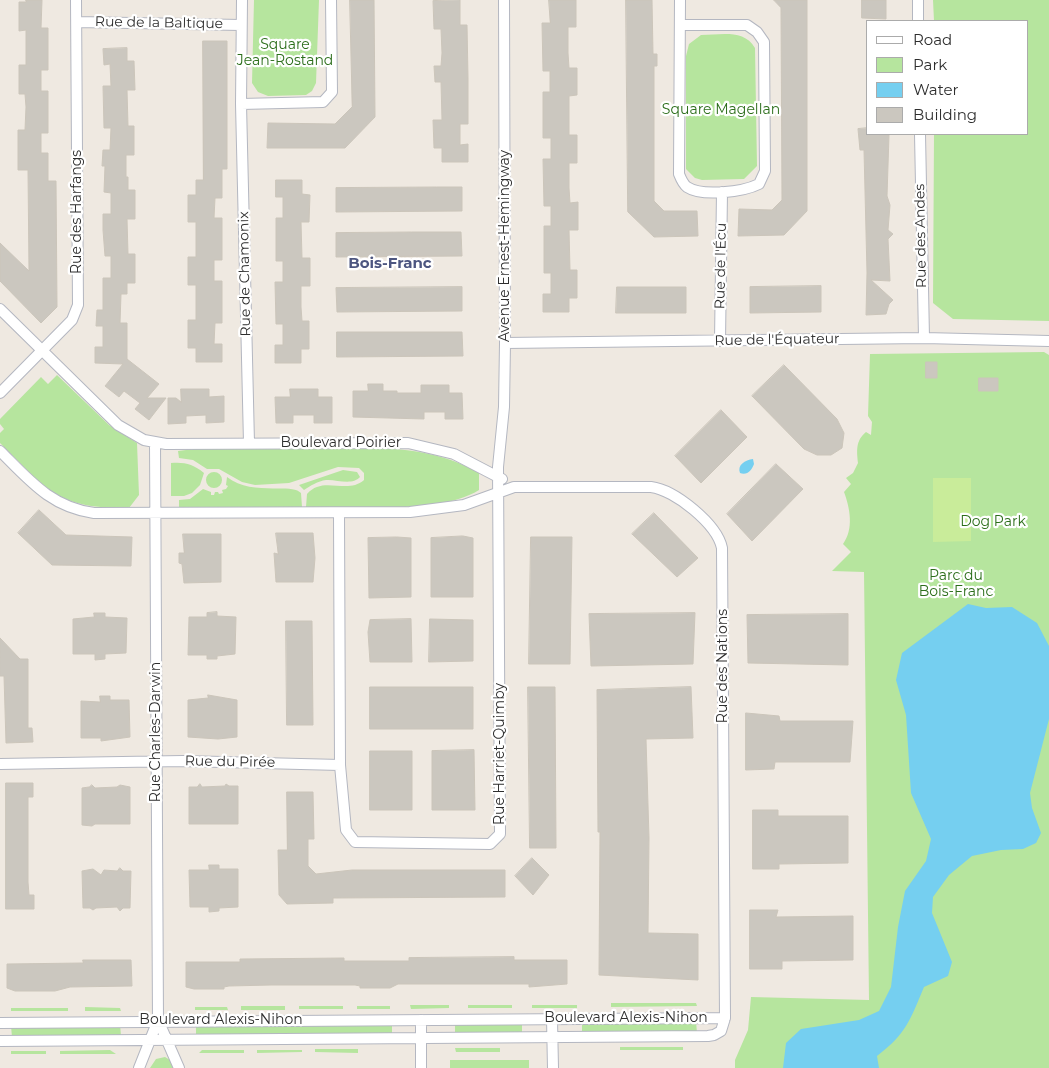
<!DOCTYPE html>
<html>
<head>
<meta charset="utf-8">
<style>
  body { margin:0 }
  #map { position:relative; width:1049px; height:1068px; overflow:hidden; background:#efe9e1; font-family:Montserrat,sans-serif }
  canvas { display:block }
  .legend { position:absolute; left:866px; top:20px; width:162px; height:115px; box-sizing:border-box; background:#fff; border:1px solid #ababab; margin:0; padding:6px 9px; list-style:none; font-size:15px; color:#2e2e2e }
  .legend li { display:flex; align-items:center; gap:10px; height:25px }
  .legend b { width:25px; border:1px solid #ababab }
</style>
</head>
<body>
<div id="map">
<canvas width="1049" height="1068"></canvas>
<ul class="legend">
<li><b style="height:6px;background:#fff"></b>Road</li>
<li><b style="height:14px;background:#b6e59e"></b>Park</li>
<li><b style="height:14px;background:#75cff0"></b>Water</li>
<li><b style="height:14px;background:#cbc7bf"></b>Building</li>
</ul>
</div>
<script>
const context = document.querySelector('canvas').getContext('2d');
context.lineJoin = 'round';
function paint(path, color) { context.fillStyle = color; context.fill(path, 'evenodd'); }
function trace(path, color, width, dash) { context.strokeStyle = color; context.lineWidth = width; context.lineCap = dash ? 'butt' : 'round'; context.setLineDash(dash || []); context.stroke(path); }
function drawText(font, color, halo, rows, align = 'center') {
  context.font = font + ' Montserrat,sans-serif'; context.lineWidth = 4.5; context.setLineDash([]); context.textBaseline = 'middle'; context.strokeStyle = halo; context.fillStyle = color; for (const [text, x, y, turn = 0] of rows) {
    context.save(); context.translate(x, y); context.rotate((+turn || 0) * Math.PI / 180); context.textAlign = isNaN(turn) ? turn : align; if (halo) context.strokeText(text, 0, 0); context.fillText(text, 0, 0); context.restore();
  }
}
const green = new Path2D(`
  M254,0H319L316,83L312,91L306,95L268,96L258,92L252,83Z
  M933,0H1049V321L953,319L933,303L934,134H1028V21H934Z
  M701,35C721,35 744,29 755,48L757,166L744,179L702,180L695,178L686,169V56L689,44Z
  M1044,352L1049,355V1068H735V1060L748,1030L751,997L869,1000L864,572L832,571L851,552L843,544C854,529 850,508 844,492L851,484L846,478L853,473L858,463C857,452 855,441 866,432L871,435L872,422L868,416L870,354Z
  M57,375L109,425L137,443L139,495L129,508C57,509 48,490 0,443V433L4,429L0,424V419L41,377L48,384Z
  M194,449C233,449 273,449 312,449C370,448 427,443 479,473V490C442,514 351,507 306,507L307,494C323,475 347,495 364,480V473L359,468L338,467L289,483L255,485L242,482L219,469H207L193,460L179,458L178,451Z
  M171,463C185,462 193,464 204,473L200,485L192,493L184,496H171Z
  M343,470L357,472L360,477C352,486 336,479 326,480C318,481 310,486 304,490L299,485Z
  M206 480a8 8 0 1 1 16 0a8 8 0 1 1-16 0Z
  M227,477C252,497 291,482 301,493L302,507H179V500L190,499L203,489L211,492V495H214L215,492H218L219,494L223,493L222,490L226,489L228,486L226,485Z
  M611,1003H696L697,1006L611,1007Z
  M410,1005H449V1008L411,1009Z
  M468,1005H512V1008H468Z
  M532,1005H577V1008H532Z
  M241,1006H285V1010H241Z
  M299,1006H343V1009H299Z
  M357,1006H390V1009H357Z
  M85,1007L120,1008L121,1011H85Z
  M195,1007H227L228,1010H195Z
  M11,1008H68V1011H11Z
  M696,1021L697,1033H582V1022Z
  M522,1022V1034H455V1023Z
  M392,1023V1034L196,1036V1024Z
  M120,1024L121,1036L12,1037L11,1026Z
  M620,1047H683V1050H620Z
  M455,1048H500V1052H456Z
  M315,1049H358V1053L315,1052Z
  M110,1050L116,1054H60V1051Z
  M202,1050H244V1053H199Z
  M257,1050H302V1052L257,1053Z
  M11,1051H46V1054H11Z
  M165,1057L170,1060L175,1068H150L156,1059Z
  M450,1060H529V1068H450Z`);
const pitch = new Path2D(`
  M933,478H971V541L933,542Z`);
const water = new Path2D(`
  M753,459L754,464C752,470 747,476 740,473C737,465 745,460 753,459Z
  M968,604L986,608L1012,607L1037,623L1049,646V719L1030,793L1032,808L1041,833L1036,843L1023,849L1001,850L972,856L949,875L933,897L932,913L952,962L948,976L924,987C910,1020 907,1033 877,1056L879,1068H783L786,1043L801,1029L859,1020L879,1011L891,987L898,927L905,891L926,861L931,839L911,793L906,715L896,680L902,653Z`);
const building = new Path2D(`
  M26,0H42L41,28H48V70H41V91H48V133H41V153H48V181H56L57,307L41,323L0,281V243L29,271L28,170H18V130H25L26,107L25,94H19V65H26V30L19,31V2H26Z
  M350,0H374L375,117L345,148H267L268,123L335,124L352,107Z
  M460,0V25H467L468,78V124H460V145L468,144V162H442V148H434L433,120H442L441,82H435L434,66H441L442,53L441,29H434L433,1Z
  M549,0H576V27H568V53L569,68H577V95L569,96V135H577V163H569V188L570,203L578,202V230H569L570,270H577V298H569V312H543V294H551V273H544V226H551V206H544L543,159H551V138H543V92H550V71H543L542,23H550Z
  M626,0H652L653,54H657V66H654V201L664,211H697L698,236L654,237L628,212Z
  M774,0H807V211L784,235L738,236L739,209L772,210L782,200L781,8Z
  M862,0H886V19L862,18Z
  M203,41H227V169H222V198H215L214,218H222V260H214V281H222V323H215L214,344H222V362H196V348H188V320H196V285H188V257H196V222H188V195H196V180H203Z
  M127,48V61H134L135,90H127L128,126H134V155H126V177H128V190H135V219H127L128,254H135V283H127V294H121L120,323H127V359L159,384L147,398H166L149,420L135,409L140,403L124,391L119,397L105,386L123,364L95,363V347H103V326H96L97,310H103V278H111V256H105L103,230V214H111V193L104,192L105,166H102L103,150H110L111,128H104L103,86H111L110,64L104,65L103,49Z
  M868,128V134L889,135L887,196L890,205L888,230L893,234L888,239L890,281L871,280L893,300L889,304L886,314L866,315L867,273L864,150H860L858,129Z
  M276,180H302V194L310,195L309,222H301L302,258H310V286H301V307L302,321H309V349H301V363H275V345H283V324H276L275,282H283V261H276V218H283V197H276Z
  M437,187H462V211L336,212V188Z
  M412,232H461L462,256L336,257V233Z
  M821,286V312L750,313V287Z
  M462,287V311L337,312L336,288Z
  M617,287H686V313H616Z
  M337,332H462L463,356L337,357Z
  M926,362H937V378H926Z
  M784,365L837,419L844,433L842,448L831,455H817L804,449L752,396Z
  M979,378H998V391H979Z
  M368,384H383V391H397V393H421V385H449V393H462L463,419H445V412H424V419L353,417V391H368Z
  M181,389H209V397L224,396V422L206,423V415L186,416V423L168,424V398H176L181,402Z
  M290,389H318V397H332V423H314V415H293V423H276L275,397H290Z
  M721,410L747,437L701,483L675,456Z
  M776,464L803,489L752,541L727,514Z
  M39,510L66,535L132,537L131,566L52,565L18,533Z
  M654,513L698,558L677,577L632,534Z
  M276,533H313L315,558L313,582H276L274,553L278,554Z
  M183,534H221V582L184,583L182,564L179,563V553H184Z
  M463,536L473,538V597H431V538Z
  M397,537L411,538V597L369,598L368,538Z
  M531,537H572L570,664H529Z
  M217,612V616L236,617L235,654L217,656V659H207V655H188L189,617H207V613Z
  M94,613H105V617L127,618L126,653L105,654V659L95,660V654H73V619L94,617Z
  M695,613L693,664L591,666L589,614Z
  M848,614V665L748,663L747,615Z
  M411,619L412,662H370L368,632L370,620Z
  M430,619L473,620V661L429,662Z
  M286,621H312L313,725H287Z
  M0,638L20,659H28V728H32L33,742L6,743L4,676H0Z
  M370,687H473V729H370Z
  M528,687H555L556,848H530Z
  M691,687L693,738L646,739L649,838L648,933L698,934V980L599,975L600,832H598L597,690Z
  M208,695L237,700V737L218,739L188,737V700L208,698Z
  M100,696H110V700H129L130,737L101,741V738H81V701L100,702Z
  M746,713L779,716L780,721H853L850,762H775L774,769L746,770Z
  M474,750L475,810H432V751Z
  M370,751H412V810H370Z
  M6,783H33V797H28V882L29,895H34V909H6Z
  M200,784L202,787L225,786L226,784L229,786H238V824H189V787H197Z
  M92,785L95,788L117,787L120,785L130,787V824H95L92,826L82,825V788L89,787Z
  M287,792H313L314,839H308V866L316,874L352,870H505V897L333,898V903L287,904L279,895L278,850H287Z
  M753,810H778V816H848V863L779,864V869H753Z
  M532,858L549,875L533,895L515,876Z
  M209,865H219V869H238V907L219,908V911L209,912V907H190L189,870H209Z
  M120,868L123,871H131L130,908H123L120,911L117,907L96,908L93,910L90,908H83L82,871L93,869L101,875L104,870L117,871Z
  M750,910H778L776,917L853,916V960L782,961V969H750Z
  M514,957V960H567V984L529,987V984H398L390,988H360V986L355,985H271L229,986L224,987V989H194L186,987V962H240V959L344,958V961H409V958Z
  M83,960H131L132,986L70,987L55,991H15L7,988V964L83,963Z`);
const minor = new Path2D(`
  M242,0L241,104L249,443
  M680,0L679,174C681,179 683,184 687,187C702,197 743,192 759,184L765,171L764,42L757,32L747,25H680
  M918,0V21
  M77,22L241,25
  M241,104L323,102L332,92L331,0
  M920,134L924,338
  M0,309L118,425L144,440L166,444L408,443L454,454L502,479
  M720,341L722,192
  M505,343L924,338L1049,341
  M0,393L72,320L78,305L76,0
  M0,451C30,481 51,507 94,513L410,512L464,505L514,487H651C675,490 717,524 722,548L725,1018L721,1031L714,1035L708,1036L0,1041
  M339,513L340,765L346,830L355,842L490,844L500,834L498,467L504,407L505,343L504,0
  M0,764L183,761L340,765
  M552,1019L553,1068
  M158,1020L179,1068
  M0,1023L725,1018
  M139,1068L158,1020L155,443
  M421,1068V1020`);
const streetNames = [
  ["Rue de la Baltique",159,23,1],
  ["Rue des Harfangs",77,212,-90],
  ["Rue des Andes",921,236,-91],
  ["Avenue Ernest-Hemingway",505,246,-90],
  ["Rue de l'Écu",721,266,-89],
  ["Rue de Chamonix",245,274,-91],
  ["Rue de l'Équateur",777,340,-1],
  ["Boulevard Poirier",341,443],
  ["Rue des Nations",723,666,-90],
  ["Rue Charles-Darwin",156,732,-90],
  ["Rue Harriet-Quimby",500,754,-90],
  ["Rue du Pirée",230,762,1],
  ["Boulevard Alexis-Nihon",626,1018],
  ["Boulevard Alexis-Nihon",221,1020]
];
const parkNames = [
  ["Square",285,45],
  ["Jean-Rostand",285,61],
  ["Square Magellan",721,110],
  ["Dog Park",993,522],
  ["Parc du",956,576],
  ["Bois-Franc",956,592]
];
const neighbourhoodNames = [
  ["Bois-Franc",390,264]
];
paint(green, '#b6e59e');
paint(pitch, '#c9ec9a');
paint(water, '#75cff0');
paint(building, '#cbc7bf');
trace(building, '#cbc5ba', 1);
trace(minor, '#b4b7c1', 12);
trace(minor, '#fff', 10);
drawText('14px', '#2e2e2e', '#fff', streetNames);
drawText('14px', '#2c6e1b', '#fff', parkNames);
drawText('bold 15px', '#4d5680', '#fff', neighbourhoodNames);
</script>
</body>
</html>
